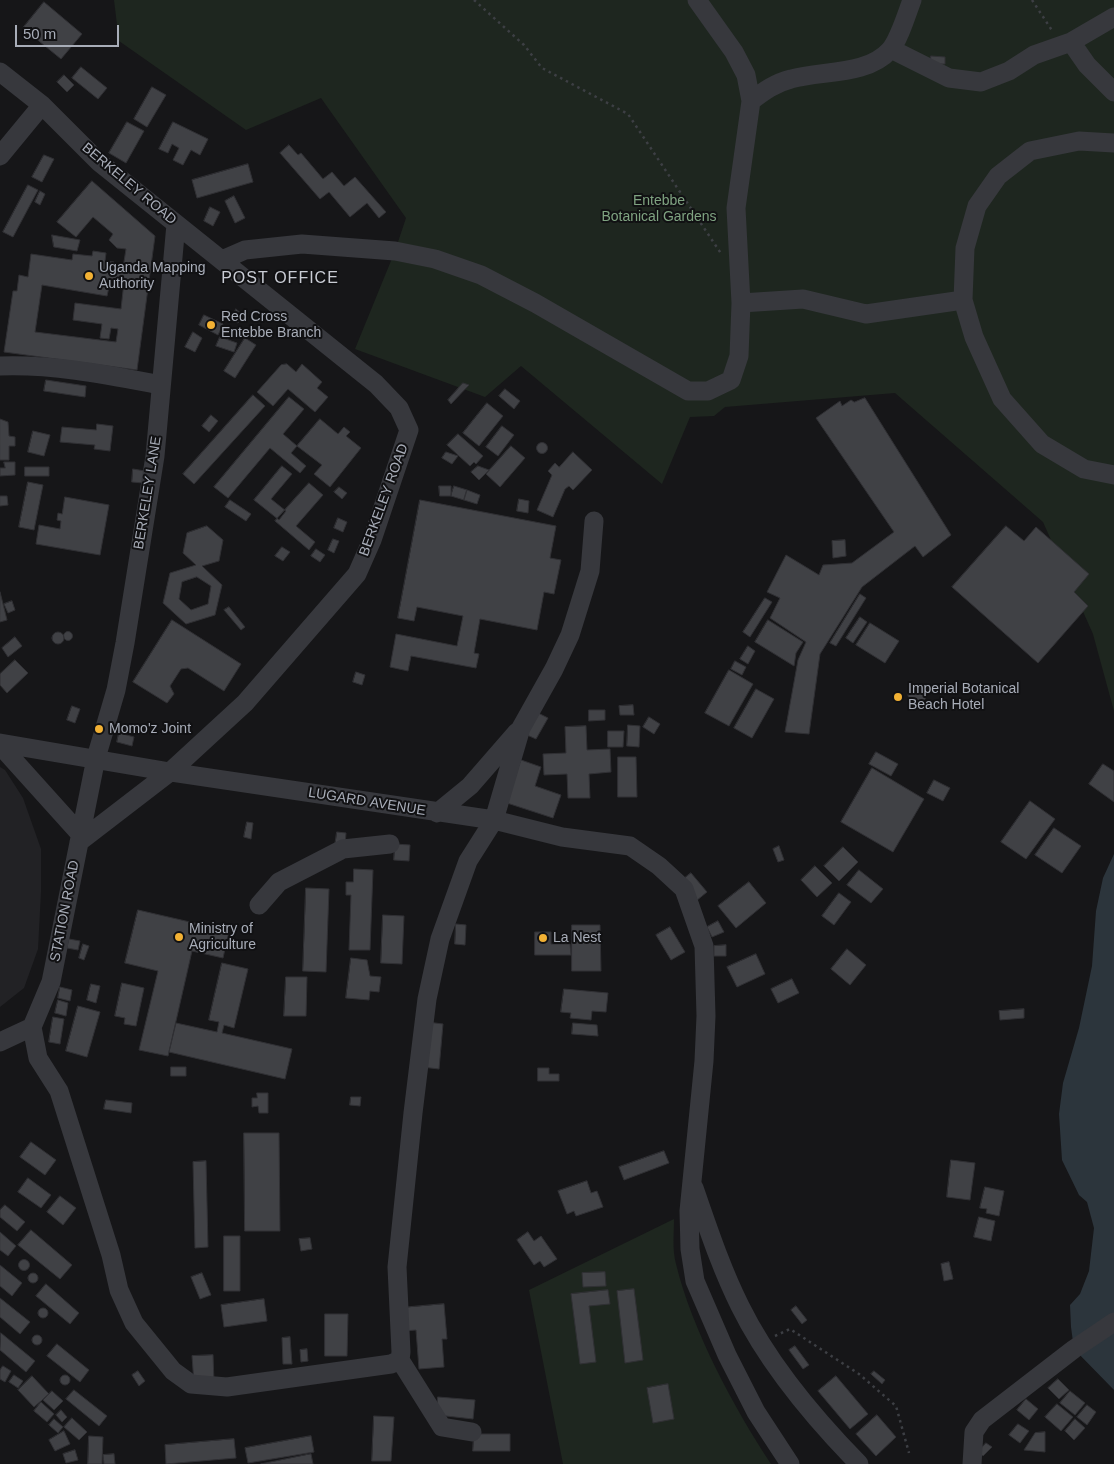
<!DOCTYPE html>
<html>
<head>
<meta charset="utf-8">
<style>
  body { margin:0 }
  #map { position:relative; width:1114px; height:1464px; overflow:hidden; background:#161618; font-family:Arial,sans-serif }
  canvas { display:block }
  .scale { position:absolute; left:15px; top:25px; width:104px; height:22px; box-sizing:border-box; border:2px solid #a8adb8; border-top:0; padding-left:6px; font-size:15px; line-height:18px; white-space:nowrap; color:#a8adb8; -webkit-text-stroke:4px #111113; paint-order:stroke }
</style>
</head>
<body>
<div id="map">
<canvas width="1114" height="1464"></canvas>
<div class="scale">50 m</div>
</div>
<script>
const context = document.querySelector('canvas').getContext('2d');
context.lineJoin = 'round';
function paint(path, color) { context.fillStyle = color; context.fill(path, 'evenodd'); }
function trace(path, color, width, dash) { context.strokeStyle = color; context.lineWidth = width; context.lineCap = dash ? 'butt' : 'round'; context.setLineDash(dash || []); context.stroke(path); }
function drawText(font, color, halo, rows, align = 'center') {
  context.font = font + ' Arial,sans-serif'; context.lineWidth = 4; context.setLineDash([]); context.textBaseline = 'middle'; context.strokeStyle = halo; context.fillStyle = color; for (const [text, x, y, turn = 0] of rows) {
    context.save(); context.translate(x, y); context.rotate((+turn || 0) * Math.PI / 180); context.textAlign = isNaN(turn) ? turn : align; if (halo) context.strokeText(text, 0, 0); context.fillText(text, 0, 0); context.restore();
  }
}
const built = new Path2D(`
  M0,767L5,770L23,798L41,849V892L38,949L24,988L0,1007Z`);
const green = new Path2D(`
  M114,0H1114V711L1093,634L1043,522L895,393L725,407L714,416L690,417L662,484L521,366L485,397L355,349L395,251L406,218L321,98L246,130L119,41Z
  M674,1219C674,1233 672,1250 676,1264C692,1330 734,1408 771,1464H563L529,1290Z`);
const water = new Path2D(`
  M1114,854V1390L1074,1349L1071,1327L1070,1305L1080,1294L1089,1271L1094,1228L1087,1202L1079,1195L1062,1160L1059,1114L1063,1083L1079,1028L1092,966L1096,911L1103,878Z`);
const building = new Path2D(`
  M44,2L82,34L61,59L23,28Z
  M931,56L945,57V64H931Z
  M81,67L107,88L98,99L72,78Z
  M64,75L74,85L67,92L57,82Z
  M152,87L166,95L147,127L134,119Z
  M127,122L144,131L126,163L109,153Z
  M173,122L208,139L200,155L191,150L183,165L173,160L179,148L172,144L168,153L159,149Z
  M289,145L298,155L301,153L323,179L332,172L344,186L355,177L386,212L379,218L367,203L350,217L329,192L320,199L280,153Z
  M44,155L54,159L42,182L32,177Z
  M248,164L253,182L197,198L192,180Z
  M92,181L155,236L137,370L4,352L13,291H17L19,275L28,277L31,254L72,260L73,254L92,256L93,251L106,253L105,261L114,262V266L123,268L126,249L117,248L109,240L113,234L93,217L76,237L57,222ZM116,281L124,282L121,309L75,303L73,320L102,324L100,338L109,339L111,328L118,329L116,342L35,332L42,285L107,296L109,287L115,288Z
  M28,185L38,190L13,237L3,232Z
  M40,191L45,194L40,205L35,202Z
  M234,196L245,218L235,223L225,201Z
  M210,207L220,212L213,226L204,221Z
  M52,235L80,240L77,251L54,247Z
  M236,309L244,316L238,323L232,320Z
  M204,315L223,324L218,335L199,325Z
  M193,332L202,338L195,352L185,347Z
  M220,337L237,343L234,352L216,346Z
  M245,338L256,345L235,378L224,371Z
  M287,364L296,372L302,364L322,382L317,388L328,397L315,412L288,389L273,406L257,392L281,365Z
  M46,380L86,386L85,397L44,391Z
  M463,383L469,385L451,404L448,400Z
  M505,389L520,401L514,409L499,396Z
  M253,395L265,406L194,484L183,474Z
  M289,397L304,409L283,434L297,446L291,453L306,466L300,473L270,448L228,498L214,487Z
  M865,398L951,535L923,557L915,546L862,587L820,654L809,734L785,732L798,660L806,642L770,618L780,598L767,592L786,555L819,575L823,565L852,563L894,532L816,418L840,401L842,406L851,400L854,402Z
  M487,403L503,416L479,446L463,433Z
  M211,415L218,421L209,432L202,426Z
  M0,419L8,422L9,436L15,437V446H9V460H0Z
  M320,419L338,434L344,427L350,432L346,436L361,448L330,487L314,474L322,465L297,446Z
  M97,424L113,426L110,451L94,449L95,445L60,442L62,427L96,430Z
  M502,426L514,435L498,456L486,447Z
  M33,431L50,435L44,456L28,452Z
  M458,434L483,456L476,464L474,462L470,466L447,445Z
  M536.5 448a5.5 5.5 0 1 1 11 0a5.5 5.5 0 1 1-11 0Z
  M511,446L525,458L500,487L486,474Z
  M446,452L458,456L452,464L442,458Z
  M573,452L592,470L573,490L569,486L565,489L553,517L537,510L552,475L548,471L555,463L559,467Z
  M4,462H15V475L0,476V468H5Z
  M282,466L292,474L271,499L286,511L279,520L254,500Z
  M478,466L489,470L479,480L471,472Z
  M25,467H49V476H25Z
  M133,469L145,471L143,483L132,482Z
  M28,482L43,485L34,530L19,527Z
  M309,483L323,495L296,526L315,542L309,550L275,521Z
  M439,486H451V496H440Z
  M454,486L467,490L464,500L451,496Z
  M339,487L347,493L342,499L334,492Z
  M467,490L480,495L477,504L464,500Z
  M0,496H7L8,505L0,506Z
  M65,497L109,505L100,555L36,544L39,525L60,529L61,521L57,520L58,513L62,514Z
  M519,499L529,501L528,513L517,511Z
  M230,500L251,514L246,521L225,507Z
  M420,500L556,526L550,558L561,560L554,594L544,592L537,630L480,619L474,653L479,654L476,668L411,656L408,671L390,667L396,634L457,646L463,616L417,607L414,621L398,618Z
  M338,518L347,522L343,532L334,528Z
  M207,526L223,540L219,561L202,566L222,585L215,615L186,624L163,603L170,573L196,565L183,553L187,533ZM197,577L211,586L208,604L191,610L179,599L182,582Z
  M1006,526L1024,541L1036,527L1089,574L1074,592L1088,606L1038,663L952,587Z
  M333,539L339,541L334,553L328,550Z
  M845,540L846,556L833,558L832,541Z
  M282,547L290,552L283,561L275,556Z
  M316,549L325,555L320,562L311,556Z
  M0,592L7,620L0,622Z
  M860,594L866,598L836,646L830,643Z
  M765,598L772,602L750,637L743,632Z
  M12,601L15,610L8,613L4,604Z
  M229,607L245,627L241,630L224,610Z
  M860,617L867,622L853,643L846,638Z
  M172,620L241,664L224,691L188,668L181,669L170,686L174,694L167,703L133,682Z
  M768,620L803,642L796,653L794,666L755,642Z
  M870,623L899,641L885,663L856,645Z
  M63.5 636a4.5 4.5 0 1 1 9 0a4.5 4.5 0 1 1-9 0Z
  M52 638a6 6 0 1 1 12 0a6 6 0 1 1-12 0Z
  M15,637L22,646L8,657L2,648Z
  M748,646L755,651L748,664L740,659Z
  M15,660L28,673L7,693L0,685V674Z
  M735,661L746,667L742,675L731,669Z
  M729,670L753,684L729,726L705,713Z
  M356,672L365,675L362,685L353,682Z
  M908 695a9 9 0 1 1 18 0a9 9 0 1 1-18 0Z
  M756,689L774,699L752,738L734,728Z
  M633,705L634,715H620L619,706Z
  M72,706L80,709L75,723L67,720Z
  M589,710H605V720L589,721Z
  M538,713L548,718L536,739L527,735Z
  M649,717L660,724L654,734L643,727Z
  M628,725L640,726L639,747L627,746Z
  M586,726L587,750L610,749L611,772L589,774L590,798H568L567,774L544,775L543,754L566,753L565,727Z
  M608,731H624L623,747H608Z
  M119,733L134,737L132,746L117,742Z
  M876,752L898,764L891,776L869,764Z
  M618,757H636L637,797H618Z
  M521,760L541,767L535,786L561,795L553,818L507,803Z
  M1103,764L1114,771V802L1089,784Z
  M872,768L924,799L893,852L841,822Z
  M934,780L950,788L943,801L927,793Z
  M1030,801L1055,819L1026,859L1001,842Z
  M247,822L253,823L251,839L244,837Z
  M1054,828L1081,846L1062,873L1035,855Z
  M337,832L346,833L345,846H335Z
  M395,844L410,845L409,861L394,860Z
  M779,846L784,860L778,862L773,849Z
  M843,847L858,862L839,881L824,866Z
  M815,866L832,883L817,897L801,880Z
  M354,869L373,870L370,950H349L351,895H346V882H353Z
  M859,870L883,889L871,903L847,885Z
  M691,873L707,892L696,901L680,882Z
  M749,882L766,903L736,928L718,906Z
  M306,888L329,889L326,972L303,971Z
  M839,893L851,902L834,925L822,916Z
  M138,910L229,931L223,958L192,951L168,1056L139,1050L158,971L125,963Z
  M383,915L404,916L402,964L381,963Z
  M718,921L724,932L712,937L707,927Z
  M456,924L466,925L465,945L455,944Z
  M572,925H600L601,971H572Z
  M670,927L685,952L671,960L656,935Z
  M535,932H551V944H570L571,955H535Z
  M69,939L80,941L78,950L67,948Z
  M83,944L89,946L84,960L79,958Z
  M726,945V956H714V946Z
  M847,949L866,965L850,985L831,969Z
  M756,954L765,974L737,987L727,967Z
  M351,958L367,960L370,976L381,977L379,992L370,991L369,1000L346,998Z
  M222,963L248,969L234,1028L224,1025L222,1033L292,1049L285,1079L169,1052L176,1023L217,1032L219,1022L209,1020Z
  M286,977H307L306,1016H284Z
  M792,979L799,993L778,1003L771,989Z
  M122,983L144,988L136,1026L124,1024L125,1018L115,1016Z
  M91,984L100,986L96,1003L87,1000Z
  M60,987L72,990L70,1001L58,998Z
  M564,989L608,993L606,1012L592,1011L591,1020L570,1018L571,1013L561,1012Z
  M58,1000L68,1003L66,1016L55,1013Z
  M78,1006L100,1012L87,1057L66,1051Z
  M1024,1009V1018L1000,1020L999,1011Z
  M53,1017L64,1019L60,1044L49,1042Z
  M427,1022L443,1024L439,1069L422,1067Z
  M573,1023L597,1025L598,1036L572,1034Z
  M171,1067H186V1076H171Z
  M538,1068H549V1074H559V1081H538Z
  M257,1093H268V1113H259L258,1106L252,1107V1098H257Z
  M351,1097H361L360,1106L350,1105Z
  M106,1100L132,1103L131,1113L104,1109Z
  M244,1133H279L280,1231H245Z
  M31,1142L56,1160L45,1175L20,1157Z
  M664,1151L669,1163L624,1180L619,1167Z
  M951,1160L975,1163L970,1200L947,1197Z
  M206,1161L208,1247L195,1248L193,1162Z
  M28,1178L51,1195L41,1208L18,1192Z
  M587,1181L591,1193L597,1191L603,1207L576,1216L574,1211L567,1214L558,1191Z
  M985,1187L1004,1191L999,1216L986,1213L987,1209L980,1208Z
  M60,1196L76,1208L63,1225L47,1212Z
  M5,1205L25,1222L17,1231L0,1217V1210Z
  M979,1217L995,1221L991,1241L974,1237Z
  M31,1230L72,1265L60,1279L18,1245Z
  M0,1232L16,1246L8,1256L0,1250Z
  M528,1232L534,1241L541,1236L557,1259L544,1267L540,1261L534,1265L517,1240Z
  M224,1236H240V1291H224Z
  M310,1238L312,1249L301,1251L299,1239Z
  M18.5 1265a5.5 5.5 0 1 1 11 0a5.5 5.5 0 1 1-11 0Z
  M949,1262L953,1279L944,1281L941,1264Z
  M0,1265L22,1283L12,1296L0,1286Z
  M605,1272L606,1286L583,1287L582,1273Z
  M202,1273L211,1295L200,1299L191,1277Z
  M28 1278a5 5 0 1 1 10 0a5 5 0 1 1-10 0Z
  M46,1284L79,1313L70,1324L36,1296Z
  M634,1289L643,1360L625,1363L617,1291Z
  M608,1290L610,1304L589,1306L596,1362L580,1364L571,1294Z
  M0,1298L30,1322L20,1334L0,1317Z
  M264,1299L267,1321L224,1327L221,1305Z
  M444,1304L447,1339H442L444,1367L419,1369L416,1330L402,1331L400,1308Z
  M796,1306L807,1320L802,1324L791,1310Z
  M38 1313a5 5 0 1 1 10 0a5 5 0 1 1-10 0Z
  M325,1314H348L347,1356H325Z
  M1,1333L35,1361L26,1372L0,1350Z
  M32 1340a5 5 0 1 1 10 0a5 5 0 1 1-10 0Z
  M290,1337L292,1364H283L282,1338Z
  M57,1344L89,1370L80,1382L47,1356Z
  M795,1346L809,1365L803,1369L789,1350Z
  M307,1349L308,1361L301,1362L300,1350Z
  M213,1355L214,1382L194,1383L192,1356Z
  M3,1366L11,1371L5,1382L0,1379V1370Z
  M138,1371L145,1381L139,1386L132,1375Z
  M874,1371L885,1380L882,1384L871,1374Z
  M60 1380a5 5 0 1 1 10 0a5 5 0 1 1-10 0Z
  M14,1375L23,1381L18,1388L9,1382Z
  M32,1376L49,1394L34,1407L18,1390Z
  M836,1376L868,1414L850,1429L818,1391Z
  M1058,1379L1069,1390L1059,1399L1048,1388Z
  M668,1384L674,1419L653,1423L647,1388Z
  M74,1390L107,1416L99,1426L66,1399Z
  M52,1391L63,1401L54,1410L43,1400Z
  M1070,1391L1085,1403L1075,1415L1060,1403Z
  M438,1397L475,1400L473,1419L437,1415Z
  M1026,1399L1038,1409L1029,1420L1017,1410Z
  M41,1402L54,1414L47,1422L34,1411Z
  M1057,1404L1073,1417L1061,1431L1045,1417Z
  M1087,1405L1096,1412L1087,1425L1077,1417Z
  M61,1410L67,1417L62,1422L56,1415Z
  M877,1415L896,1437L876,1456L856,1434Z
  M374,1416L394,1417L391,1461H372Z
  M72,1418L87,1432L79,1440L64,1427Z
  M54,1419L63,1427L58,1433L49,1425Z
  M1075,1419L1085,1428L1074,1440L1065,1431Z
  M1018,1424L1029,1431L1020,1443L1009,1435Z
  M64,1431L70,1444L55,1451L49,1440Z
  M1045,1432V1452L1024,1450L1035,1433Z
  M474,1434H510V1451H473Z
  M89,1436L103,1437L102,1464H88Z
  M311,1436L314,1452L248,1463L245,1448Z
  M234,1439L236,1458L166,1464L165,1445Z
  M986,1443L992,1447L983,1456L978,1452Z
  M75,1450L78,1460L66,1463L63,1454Z
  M114,1454L115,1464H104L103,1455Z
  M311,1454L313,1464H261Z`);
const path = new Path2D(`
  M474,0L524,45L542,68L628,114L722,255
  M1032,0L1053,32
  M775,1336L790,1329L859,1374L896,1406L909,1453`);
const minor = new Path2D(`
  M697,0L734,52L746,75L751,101
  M1114,17L1071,42L1087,65L1114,92
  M891,49L949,78L981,82L1009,71L1034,55L1071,42
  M0,72L42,105L99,162L376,384L399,408L409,430L372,540L357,574L245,703L170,772L79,842
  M1114,143L1079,141L1030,151L998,176L977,206L965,248L963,300L974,337L1002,399L1042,444L1084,469L1114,475
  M0,156L42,105
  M222,260L245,250L302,244L395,251L435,259L481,275L535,303L688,391H708L731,380L739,356L741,303L736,208L751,101C764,91 775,83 791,79C822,70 867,76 890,50C899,40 907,13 912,0
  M741,303L803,299L866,314L963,300
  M0,366C55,364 108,375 161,385
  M0,743L170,772L494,820L562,837L630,846L659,866L684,889L704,946L706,1016L704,1061L689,1211L690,1249L695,1281L727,1355L756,1412L790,1464
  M0,745L81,835
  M437,813L470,786L517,732
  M259,905L279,882L343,849L390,844
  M32,1027L38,1058L59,1091L111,1255L119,1290L134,1323L173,1371L191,1384L227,1387L391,1364L400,1360L401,1352L397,1267L413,1113L427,999L440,939L468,861L494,820L521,728L554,669L570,635L590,571L594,521
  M0,1042L32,1027L51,982L96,758L116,690L125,643L155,456L176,224
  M694,1188C708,1228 721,1268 740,1306C769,1365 813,1417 859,1464
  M400,1360L442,1427L472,1432
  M972,1464L974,1432L982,1420L1074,1349L1114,1322`);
const markers = [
  [89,276,5,"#f2b134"],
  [211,325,5,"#f2b134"],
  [898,697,5,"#f2b134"],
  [99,729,5,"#f2b134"],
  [179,937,5,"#f2b134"],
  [543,938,5,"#f2b134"]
];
const streetNames = [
  ["BERKELEY ROAD",129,184,40],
  ["BERKELEY LANE",148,493,-81],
  ["BERKELEY ROAD",384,500,-70],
  ["LUGARD AVENUE",367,802,9],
  ["STATION ROAD",65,911,-79]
];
const parkNames = [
  ["Entebbe",659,201],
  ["Botanical Gardens",659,217]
];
const poiNames = [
  ["Uganda Mapping",99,268],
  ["Authority",99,284],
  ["Red Cross",221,317],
  ["Entebbe Branch",221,333],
  ["Imperial Botanical",908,689],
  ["Beach Hotel",908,705],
  ["Momo'z Joint",109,729],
  ["Ministry of",189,929],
  ["Agriculture",189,945],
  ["La Nest",553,938]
];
const quarterNames = [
  ["POST OFFICE",280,279]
];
paint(built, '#222225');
paint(green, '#1e261f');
paint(water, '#2c353c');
paint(building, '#404145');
trace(building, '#303034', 1);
trace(path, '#3d3f44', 2.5, [2.5, 4]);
trace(minor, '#37383d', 19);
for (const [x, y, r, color] of markers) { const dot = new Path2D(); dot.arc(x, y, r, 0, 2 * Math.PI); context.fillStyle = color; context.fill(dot); trace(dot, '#111113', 2); }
drawText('14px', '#a8adb8', '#111113', streetNames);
drawText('14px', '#7fa381', '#111113', parkNames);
drawText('14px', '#a8adb8', '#111113', poiNames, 'left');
context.letterSpacing = '1px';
drawText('16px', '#c9ccd4', '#111113', quarterNames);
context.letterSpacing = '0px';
</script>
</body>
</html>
